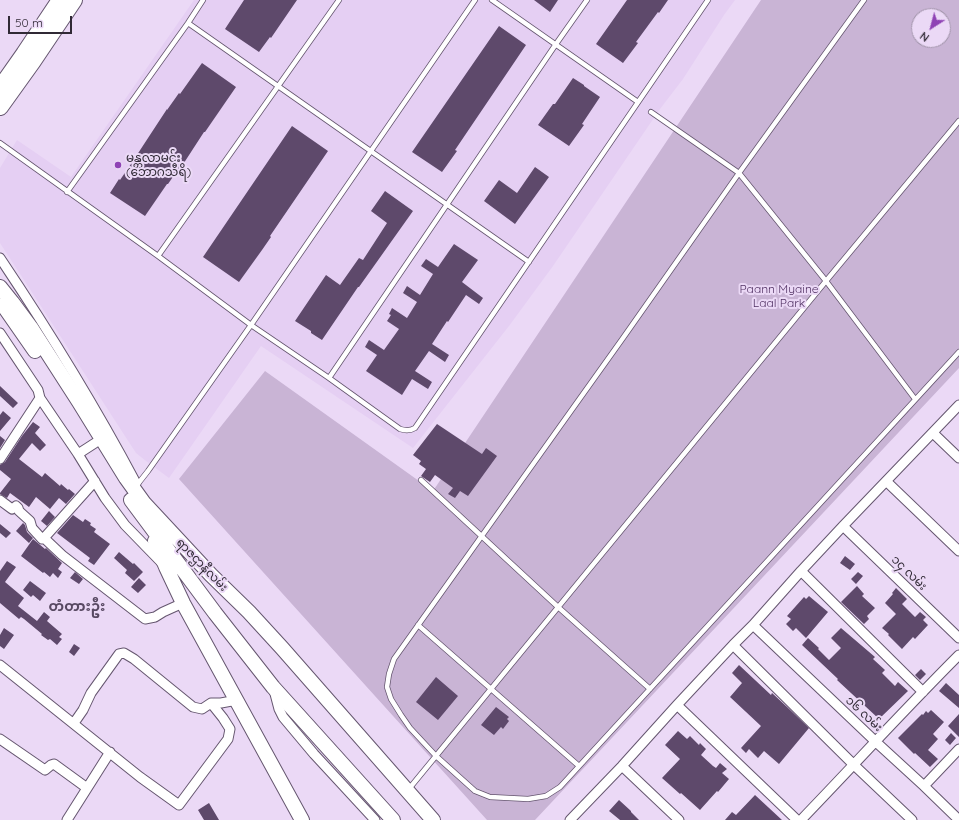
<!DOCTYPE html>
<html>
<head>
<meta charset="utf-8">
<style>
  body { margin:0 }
  #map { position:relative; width:959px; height:820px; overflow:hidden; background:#ebd9f6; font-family:Quicksand,sans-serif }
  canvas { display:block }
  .north { position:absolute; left:911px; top:8px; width:40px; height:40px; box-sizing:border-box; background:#ebd9f6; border:1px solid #a093a9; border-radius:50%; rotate:216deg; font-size:11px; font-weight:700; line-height:16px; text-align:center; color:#302935 }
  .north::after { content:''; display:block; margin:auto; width:14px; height:18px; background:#8f43b5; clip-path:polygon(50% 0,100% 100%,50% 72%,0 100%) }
  .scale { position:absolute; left:8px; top:16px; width:64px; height:18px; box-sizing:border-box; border:2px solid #302935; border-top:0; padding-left:5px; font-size:12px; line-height:14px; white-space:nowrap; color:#302935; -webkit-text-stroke:3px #ebd9f6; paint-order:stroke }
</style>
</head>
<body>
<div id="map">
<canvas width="959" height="820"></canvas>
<div class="north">N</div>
<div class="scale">50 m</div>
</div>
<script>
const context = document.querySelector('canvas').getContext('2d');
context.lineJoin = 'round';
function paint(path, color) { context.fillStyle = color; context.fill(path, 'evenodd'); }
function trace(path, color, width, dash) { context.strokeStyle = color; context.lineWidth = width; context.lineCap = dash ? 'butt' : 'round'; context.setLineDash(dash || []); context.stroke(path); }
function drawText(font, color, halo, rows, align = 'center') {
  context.font = font + ' Quicksand,"Noto Sans Myanmar",sans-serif'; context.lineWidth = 4; context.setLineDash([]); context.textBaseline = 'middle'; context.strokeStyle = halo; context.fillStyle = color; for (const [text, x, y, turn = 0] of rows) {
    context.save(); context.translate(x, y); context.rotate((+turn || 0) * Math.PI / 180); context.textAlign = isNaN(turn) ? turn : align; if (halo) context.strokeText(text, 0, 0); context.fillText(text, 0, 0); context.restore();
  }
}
const built = new Path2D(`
  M194,0H735L724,15L683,79L660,109L553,266L509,326L413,448L261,346L169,478L146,461L136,453L0,243V168L17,140L71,177Z`);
const green = new Path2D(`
  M761,0H959V368L535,820H487L179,479L265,371L433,491ZM919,16H943V40H919Z`);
const building = new Path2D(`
  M244,0H297L271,38L270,37L259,52L225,29Z
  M534,0H558L550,12Z
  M627,0H668L659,13L658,12L636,42L638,43L623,63L596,44Z
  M499,26L526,45L455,150L457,151L442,172L412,152Z
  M202,63L236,87L227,100L205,132H204L180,169L179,168L168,184H167L145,216L110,193L119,179L120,180L131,164L167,109V110L179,93L180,94Z
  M573,78L584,85V86L600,97L582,124L584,125L569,146L538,125L553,104H555Z
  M292,126L328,151L270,236L271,237L262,250L239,282L203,257Z
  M535,167L549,177L515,224L484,201L499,180L517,193Z
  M385,191L413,211L359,287H358L322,340L311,333V331L295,321L326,275L340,285L359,258L363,260L387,223L371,211Z
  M454,244L478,260L462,282L483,298L479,304L466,295L448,322L447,321L432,344L449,355L445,362L429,351L415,371L432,382L428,389L412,379L402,395L366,371L377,355L365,347L369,340L384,350L399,329L387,321L391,315L389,314L392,308L407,318L417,302L403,293L407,286L420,295L433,274L421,266L426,259L438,267Z
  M0,386L18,403L13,408L0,396Z
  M3,411L11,418L0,431V415Z
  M33,422L40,427L35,433L46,445L40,451L32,443L19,459L42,477L45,473L60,486L61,484L68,490L69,489L75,494L66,504L59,498L50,509L36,497L29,507L10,493L7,498L0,494V493L11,479L0,470V465L5,462L22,436Z
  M437,424L482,454L486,448L497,456L468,496L460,491L455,498L448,494L453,488L435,475L430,482L421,476L426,469L419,464L421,461L413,455Z
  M0,436L5,440L0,448Z
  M49,511L55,517L47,526L41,521Z
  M73,515L83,522L85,519L91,523L90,525L96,529L94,532L110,544L94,565L88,561L90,558L57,533Z
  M23,523L25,525L27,532L33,538L29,543L16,531Z
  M0,524L11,533L6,538L0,533Z
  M33,539L45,549L46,548L62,563L58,569L62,572L58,578L53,573L50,577L44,572L43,573L21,556Z
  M119,552L133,564L134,563L143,572L134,581L125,573L127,570L114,558Z
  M845,556L855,564L850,570L840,563Z
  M7,561L16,567L5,582L24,598L18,606L37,621L44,612L50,617L47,621L62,634L59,637L62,639L57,645L50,639L48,640L41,635L42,634L24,619L21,617L19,619L0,603V571Z
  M75,572L83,579L79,584L70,578Z
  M858,572L863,576L856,584L851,579Z
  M139,578L146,585L138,593L131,587Z
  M30,581L46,593L40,601L33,595L31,597L23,590Z
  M857,586L864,594L862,596L875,608L867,616L869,619L864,624L841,602Z
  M896,588L907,599L902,604L915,617L920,612L926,617L923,620L928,625L915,639L913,637L902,649L888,635L889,634L882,628L896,614L885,603L893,594L892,593Z
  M809,596L828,612L806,638L796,628L793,631L786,624L791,619L787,616L804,597L806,599Z
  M4,628L14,635L4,649L0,646V635Z
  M841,628L875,657L873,659L885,670L882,673L895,686L898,682L908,691L879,719L837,680L838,679L802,645L808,638L819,648L818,649L829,660L841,648L831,638Z
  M74,644L80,648L74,656L69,652Z
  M739,665L771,695L772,693L786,706L809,728L779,764L764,751L758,758L749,749L746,753L741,748L761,726L730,697L742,683L732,673Z
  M921,669L926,674L920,680L915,675Z
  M436,677L458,696L438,720L416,702Z
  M946,683L959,695V708L939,691Z
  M496,707L509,717L507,719L509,721L503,729L501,727L494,735L481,725Z
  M931,710L944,722L933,734L938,739L928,750L938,759L930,767L915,753L914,754L898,738L922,714L923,715L926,711L928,713Z
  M959,714V737L948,726Z
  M678,731L687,739L690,736L699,745L700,743L706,749L701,755L713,766L716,768L720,763L727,769L722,773L729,779L718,792L717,791L700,810L681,793L680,794L662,778L680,759L665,745Z
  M951,733L956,738L950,745L945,740Z
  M755,795L782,820H725L732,812L736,815Z
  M619,800L631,811V812L639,820H620L609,811Z
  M209,803L219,820H204L198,810Z`);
const lane = new Path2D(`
  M492,0L638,102
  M864,0L739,173L623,338L394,659L389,674L387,687L391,699L401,715L410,728L436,756L475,791L490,797L528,799L546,796L560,787L959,352
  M188,23L529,262
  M651,112L739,173L826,281L915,399
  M0,143L158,256L251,325L329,378L400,429C406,431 410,431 415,428L708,0
  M67,192L188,23L203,0
  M158,256L339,0
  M329,378L556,44L587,0
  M421,480L558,607L650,689
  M137,485L148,471L251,325L475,0
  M418,625L579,766
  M408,790L826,281L959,121`);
const street = new Path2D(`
  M0,258C49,331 95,406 136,483
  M0,333L38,390L40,398L78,454L105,498L125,525L161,562
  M933,433L959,458
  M78,454L95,443
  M0,459L40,398
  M886,481L959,551
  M0,500L12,509L16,506L18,508L19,511L30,521L32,528L42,539L44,538L62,555L145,619L155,617L163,612L183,603
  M843,526L959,638
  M44,538L95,481
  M801,571L923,692
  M753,625L876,742L924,786L959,820
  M733,645L854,765L912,820
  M0,665L140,777L179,805L228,739L230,729L223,718L211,703
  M274,690L279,709L283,717L314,754L375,820
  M677,705L797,820
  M74,723L83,710L91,693L119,654L124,653L134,659L193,707L202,709L211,703H221L237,700
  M0,739L45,770L51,765L54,764L87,788
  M622,766L679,820
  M924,786L959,749
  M67,820L110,752
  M570,820L622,766L677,705L733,645L753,625L801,571L843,526L959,405
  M801,820C854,765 905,709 959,655`);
const primary = new Path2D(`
  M0,287L12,302L32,329L79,402L126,478L144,503L211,575L249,612L282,648L433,820
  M3,305L35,351
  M131,500L215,613L273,687L393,820
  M155,541L166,567L183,603L302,820`);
const highway = new Path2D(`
  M0,88L24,54L60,0
  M0,107L33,61L74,0`);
const markers = [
  [118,165,4,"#8f43b5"]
];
const poiNames = [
  ["မန္တလာမင်း",126,158],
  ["(ဘောဂသီရိ)",126,172]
];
const parkNames = [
  ["Paann Myaine",779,289],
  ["Laal Park",779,303]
];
const streetNames = [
  ["ရာဇဌာနီလမ်း",202,565,46],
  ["၁၄ လမ်း",909,573,44],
  ["၁၆ လမ်း",864,714,43]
];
const quarterNames = [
  ["တံတားဦး",77,607]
];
paint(built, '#e5cff3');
paint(green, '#c9b4d5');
paint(building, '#5e496b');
trace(lane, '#65566f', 6);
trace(street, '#65566f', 11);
trace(primary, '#65566f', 16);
trace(highway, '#65566f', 18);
trace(lane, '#fff', 4.5);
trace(street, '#fff', 9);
trace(primary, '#fff', 14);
trace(highway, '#fff', 16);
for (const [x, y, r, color] of markers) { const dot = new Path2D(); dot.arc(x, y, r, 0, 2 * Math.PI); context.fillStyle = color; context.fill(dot); trace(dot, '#ebd9f6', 1.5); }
drawText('12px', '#302935', '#ebd9f6', poiNames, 'left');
drawText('12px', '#503062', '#ebd9f6', parkNames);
drawText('12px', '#302935', '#ebd9f6', streetNames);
drawText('bold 14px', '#584962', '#ebd9f6', quarterNames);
</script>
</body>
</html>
